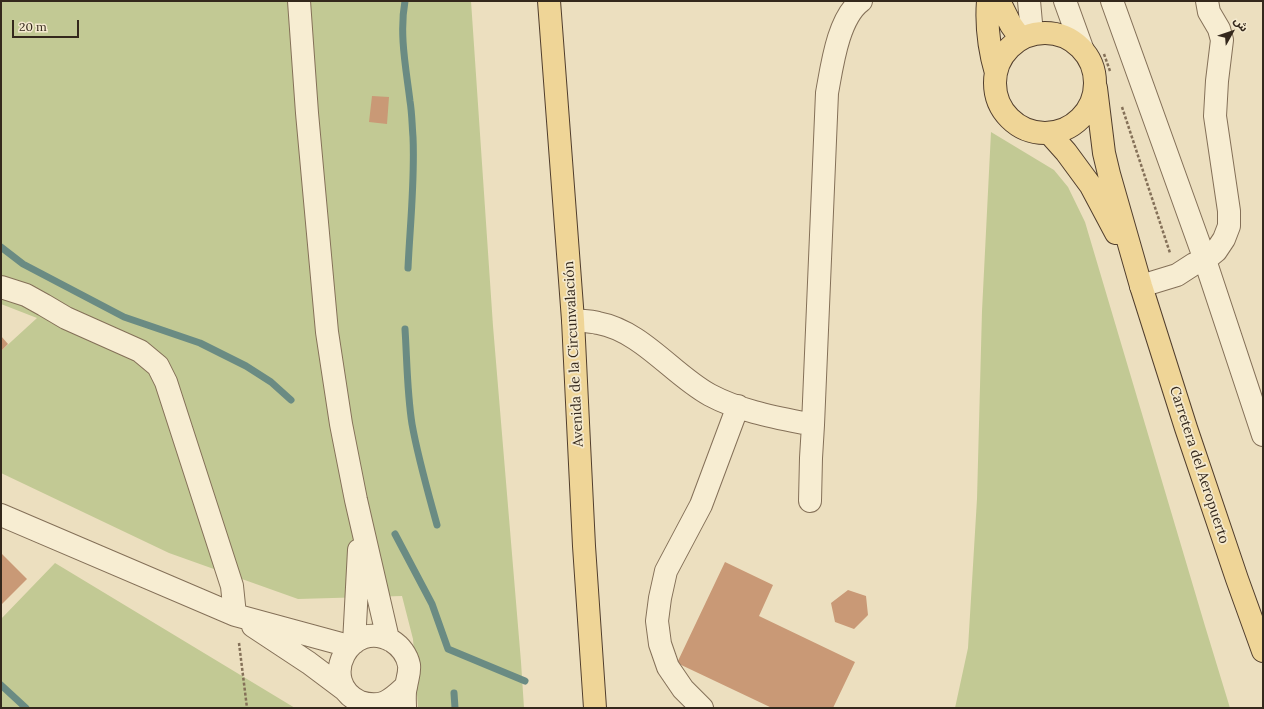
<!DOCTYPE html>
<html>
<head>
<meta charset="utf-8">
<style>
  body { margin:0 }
  #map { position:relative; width:1264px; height:709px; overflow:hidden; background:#ecdfbf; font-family:Lora,"Noto Sans Arabic",serif }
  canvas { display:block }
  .frame { position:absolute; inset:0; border:2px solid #34281c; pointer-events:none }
  .north { position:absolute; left:1212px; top:12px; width:40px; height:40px; -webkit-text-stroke:3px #f4e9ce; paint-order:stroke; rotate:50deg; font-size:11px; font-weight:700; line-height:16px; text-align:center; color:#34281c }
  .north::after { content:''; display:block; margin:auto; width:14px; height:18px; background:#34281c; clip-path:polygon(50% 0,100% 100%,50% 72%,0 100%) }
  .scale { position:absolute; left:12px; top:20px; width:67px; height:18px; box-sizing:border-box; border:2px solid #34281c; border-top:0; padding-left:5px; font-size:12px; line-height:14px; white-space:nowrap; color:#34281c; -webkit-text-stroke:3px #f4e9ce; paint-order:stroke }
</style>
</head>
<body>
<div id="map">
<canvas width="1264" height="709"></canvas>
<div class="frame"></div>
<div class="north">ش</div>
<div class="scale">20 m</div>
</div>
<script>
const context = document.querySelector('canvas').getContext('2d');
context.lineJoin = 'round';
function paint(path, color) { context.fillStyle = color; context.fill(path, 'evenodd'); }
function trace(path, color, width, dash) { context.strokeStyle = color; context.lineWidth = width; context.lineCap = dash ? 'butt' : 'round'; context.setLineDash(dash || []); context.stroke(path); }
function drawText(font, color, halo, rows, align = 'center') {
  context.font = font + ' Lora,serif'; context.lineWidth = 3.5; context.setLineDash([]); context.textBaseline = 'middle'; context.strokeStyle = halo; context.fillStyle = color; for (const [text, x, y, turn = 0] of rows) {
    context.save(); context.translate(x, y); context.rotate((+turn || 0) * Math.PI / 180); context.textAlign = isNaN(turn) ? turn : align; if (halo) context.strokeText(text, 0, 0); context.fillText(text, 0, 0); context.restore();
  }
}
const green = new Path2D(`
  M1,1H471L493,326L521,662L524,708H418L413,639L402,596L298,599L169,553L1,473V351L37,318L1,304Z
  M991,132L1054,170L1068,187L1085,222L1205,626L1230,708H955L968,648L977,499L982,311Z
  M55,563L295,708H1V619Z`);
const stream = new Path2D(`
  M405,1C399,34 406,68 410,101C412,113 412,125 413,137C415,180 410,225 408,268
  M1,247L23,264L124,317L200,343L246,366L271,382L291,400
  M405,329C407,360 407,392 412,424C418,458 428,492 437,525
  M395,534L432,604L448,649L525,681
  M1,685L26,708
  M454,693L455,708`);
const building = new Path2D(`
  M372,96L389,97L387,124L369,122Z
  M1,336L8,344L1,351Z
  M1,553L27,579L1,605Z
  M725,562L773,585L759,616L855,662L833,708H772L677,663Z
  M848,590L866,596L868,615L854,629L835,622L831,603Z`);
const path = new Path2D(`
  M1104,54L1110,71
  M1122,107L1170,253
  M239,643L247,708`);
const minor = new Path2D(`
  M299,1L307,113L327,332L341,424L356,500L388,639
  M1029,1L1032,34
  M1065,1L1082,48
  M1112,1L1205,260L1263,435
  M1141,286L1177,275L1194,264L1205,260L1216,251L1224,239L1229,226V211L1215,116L1217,81L1222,40L1219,29L1209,12L1207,1
  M1,287L26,295L44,305L66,318L140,351L158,366L166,382L232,586L235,615
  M573,320C581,321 590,321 598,323C642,331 673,375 710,395C742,412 779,418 813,425
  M810,501L811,458L813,425L827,93C832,66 838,18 861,1
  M1,515L235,615L349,646
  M253,626L309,663L345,690
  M354,643L359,550
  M405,708C405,701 404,693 406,687C407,679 410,673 409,665C407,655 400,646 392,641C351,617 316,681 360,702C382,709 391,700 405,687
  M702,708L683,689L668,667L660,644L657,621L660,598L666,571L701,505L738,406`);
const major = new Path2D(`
  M549,1L573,320L584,546L595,708
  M988,1C986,26 989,49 996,73
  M999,1L1011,25L1021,39
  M995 83a50 50 0 1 1 100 0a50 50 0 1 1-100 0Z
  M1096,88L1104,153L1109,174L1141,286L1186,428L1237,579L1263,651
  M1049,133L1066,152L1091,186L1116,233`);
const streetNames = [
  ["Avenida de la Circunvalación",574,354,-93],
  ["Carretera del Aeropuerto",1199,465,72]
];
paint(green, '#c2c994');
trace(stream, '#6a8b83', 7);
paint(building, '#c99976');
trace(minor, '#847058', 24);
trace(major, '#513e2d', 24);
trace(path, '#847058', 2.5, [3, 2]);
trace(minor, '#f7edd2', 22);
trace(major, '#efd597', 22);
drawText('14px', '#34281c', '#f4e9ce', streetNames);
</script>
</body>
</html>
